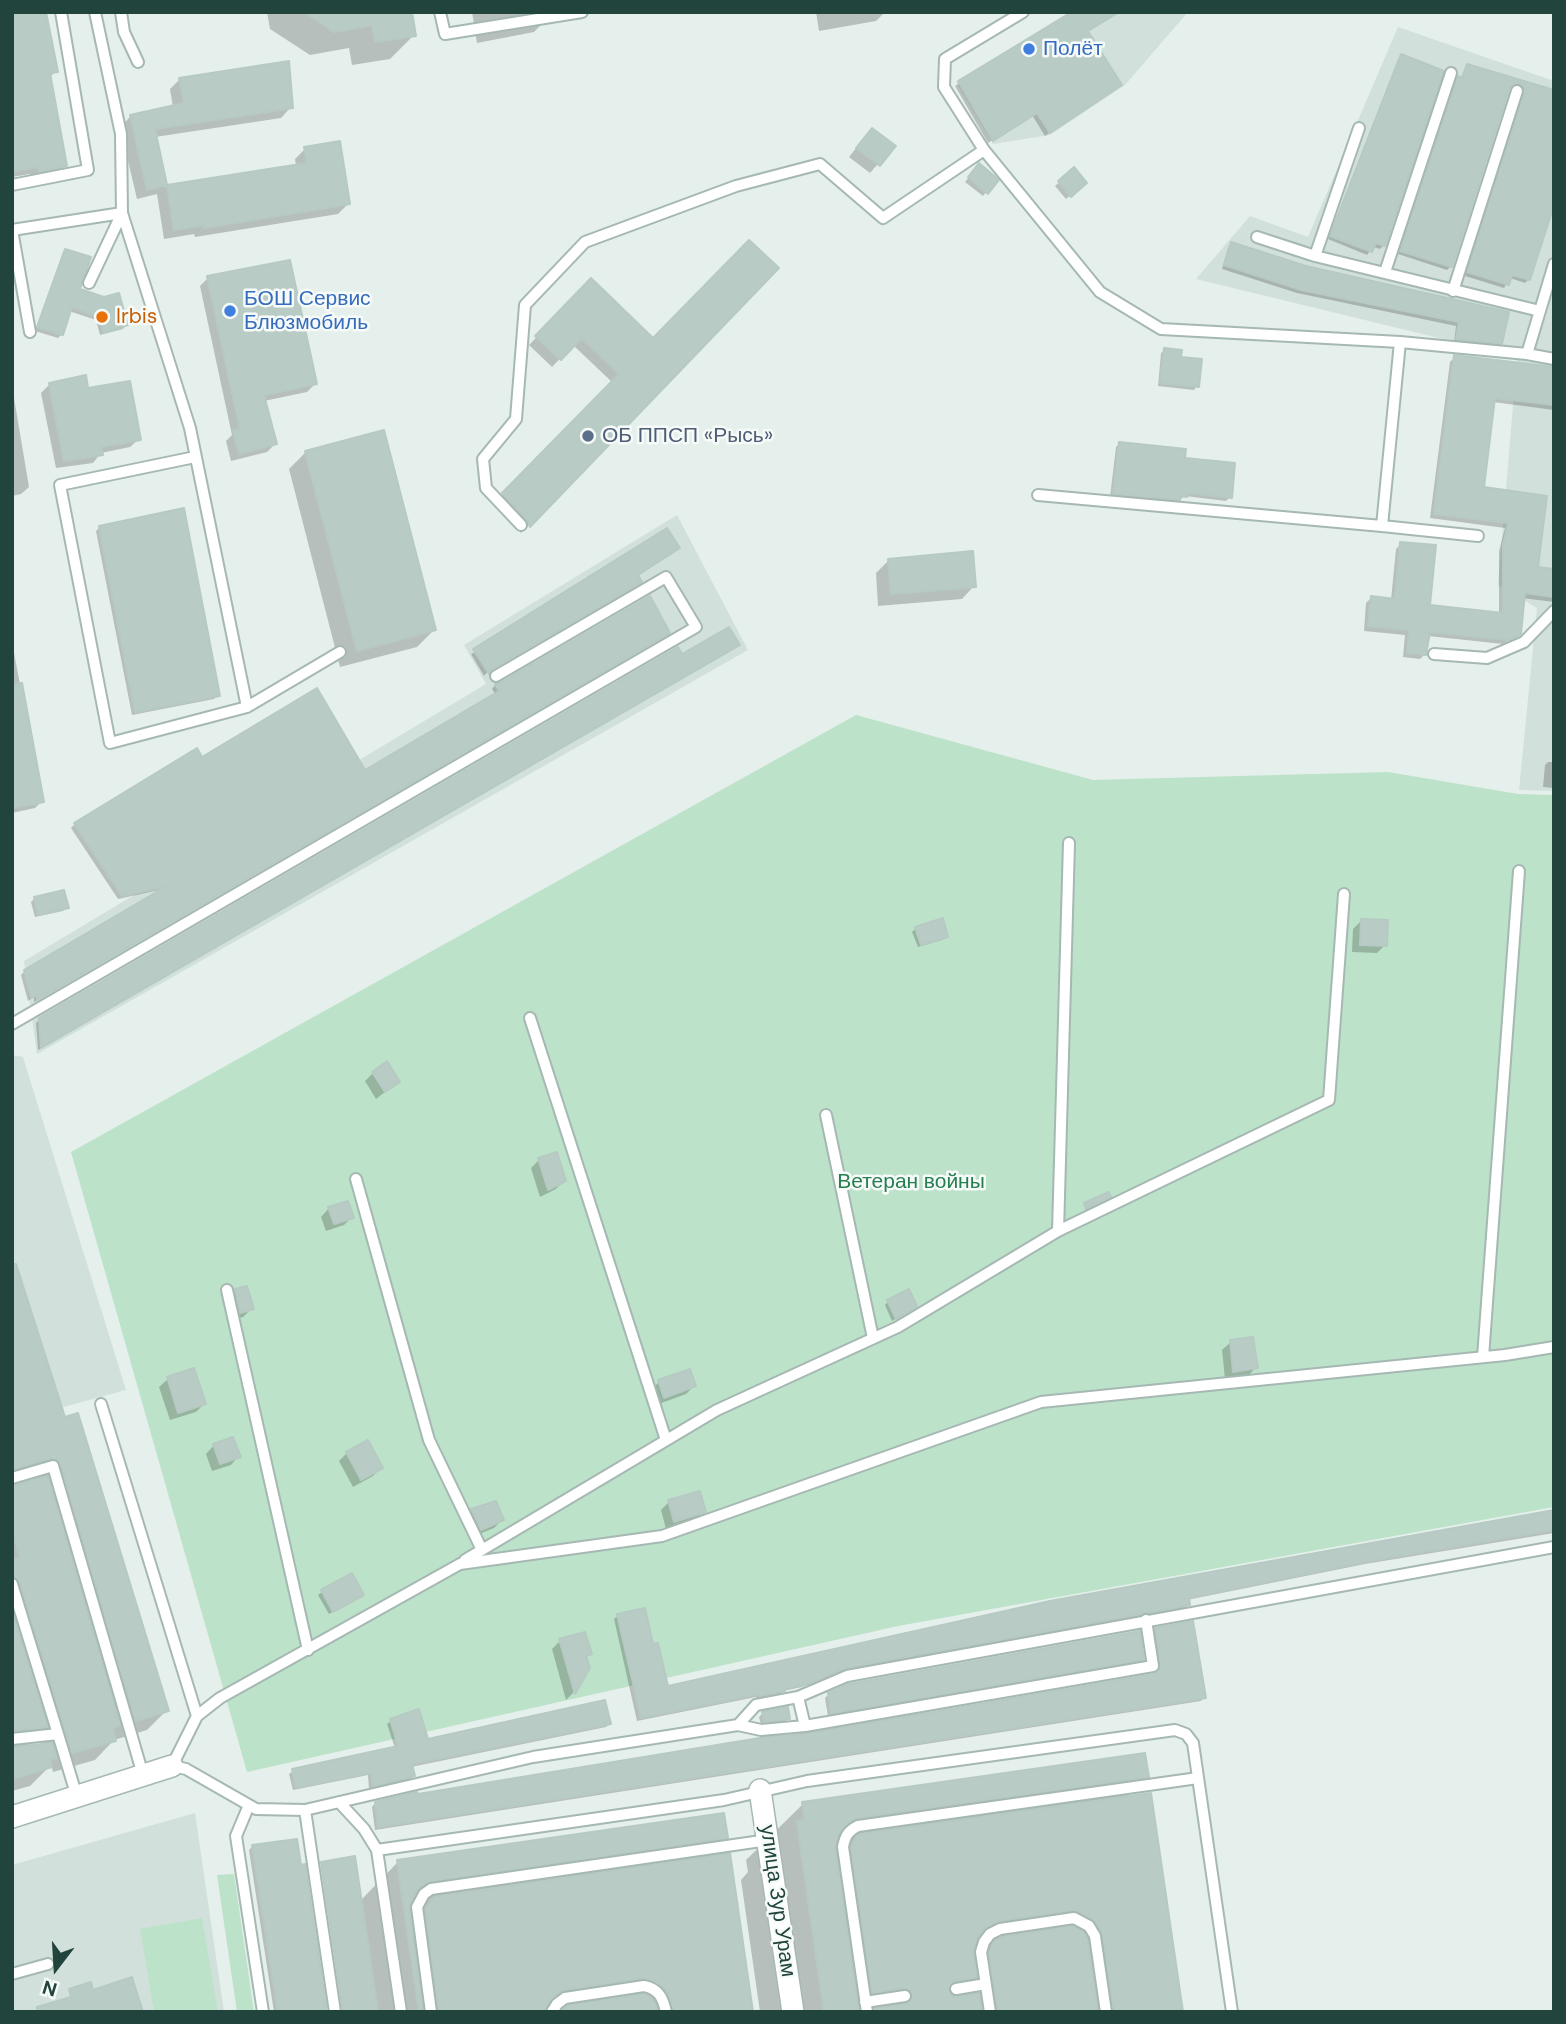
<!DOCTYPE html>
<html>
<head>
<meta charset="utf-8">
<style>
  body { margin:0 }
  #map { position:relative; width:1566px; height:2024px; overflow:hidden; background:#e5efeb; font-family:"DM Sans",sans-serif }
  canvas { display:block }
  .frame { position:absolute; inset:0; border:14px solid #21443d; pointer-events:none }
  .north { position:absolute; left:21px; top:1933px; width:70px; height:70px; -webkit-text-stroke:5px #f6fbf9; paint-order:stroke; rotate:197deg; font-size:19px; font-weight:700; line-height:28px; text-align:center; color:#21443d }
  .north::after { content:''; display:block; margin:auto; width:24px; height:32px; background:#21443d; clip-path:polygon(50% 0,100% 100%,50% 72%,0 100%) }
</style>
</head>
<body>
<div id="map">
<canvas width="1566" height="2024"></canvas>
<div class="frame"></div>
<div class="north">N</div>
</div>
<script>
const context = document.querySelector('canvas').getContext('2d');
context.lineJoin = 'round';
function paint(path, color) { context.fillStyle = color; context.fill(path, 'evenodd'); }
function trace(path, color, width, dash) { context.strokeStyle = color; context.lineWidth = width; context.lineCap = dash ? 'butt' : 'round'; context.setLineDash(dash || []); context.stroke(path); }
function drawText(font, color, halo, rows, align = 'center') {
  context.font = font + ' "DM Sans",sans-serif'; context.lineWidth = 5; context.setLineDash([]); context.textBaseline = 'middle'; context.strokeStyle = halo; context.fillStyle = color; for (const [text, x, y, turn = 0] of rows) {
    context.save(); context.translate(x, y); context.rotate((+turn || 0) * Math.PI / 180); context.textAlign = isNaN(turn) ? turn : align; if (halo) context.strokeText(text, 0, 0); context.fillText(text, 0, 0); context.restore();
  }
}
const built = new Path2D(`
  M1069,12H1188L1125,85L1050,135L993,144L956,82Z
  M1398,27L1554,81V791L1519,790L1537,608L1498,585L1517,357L1196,279L1250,216L1308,237Z
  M677,515L748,650L37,1054L24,961L486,684L464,645Z
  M12,1055L23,1057L126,1390L12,1421Z
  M195,1813L224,2012H12V1865Z`);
const green = new Path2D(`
  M856,715L1093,780L1388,772L1518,794L1554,795V1507L898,1626L247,1772L71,1152Z
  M234,1874L254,2012H237L217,1875Z
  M202,1918L218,2012H154L140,1929Z`);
const shadow = new Path2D(`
  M12,12L56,71L49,78L65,165L57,174L31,179L30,174L12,177Z
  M267,12H410L414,35L390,59L352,65L349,48L310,55L270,29Z
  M472,12H554L534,32L477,43Z
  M816,12H885L876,21L819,31Z
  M1076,12H1119L1086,32L1116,88L1045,136L1032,115L988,143L955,86Z
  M1402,56L1384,245L1380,249L1373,247L1367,255L1328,239L1398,60Z
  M1467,66L1554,92V143L1512,130L1522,94L1516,87H1510L1451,266L1447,270L1398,254L1455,82L1460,79Z
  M180,79L291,107L281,118L155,137L165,187L296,166L295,159L305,149L348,204L338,214L195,237L194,234L164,239L157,194L137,199L120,127L130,117L173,107L170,89Z
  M1512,137L1529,279L1525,283L1510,278L1504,288L1465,276L1508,140Z
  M864,138L893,147L870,173L849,157Z
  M976,168L996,180L983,196L965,182Z
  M1074,170L1085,183L1066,199L1055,186Z
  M1232,244L1306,268L1507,313L1501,343L1497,347L1454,343L1456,326L1297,293L1222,269L1228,248Z
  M66,251L78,290L126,325L123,329L100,335L96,320L69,311L61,335L58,338L35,331L62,255Z
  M777,268L521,533L495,503L613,383L573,345L552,367L529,345L591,281L653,341Z
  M208,278L315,384L307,392L264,401L275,444L267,452L231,461L226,441L232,435L200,286Z
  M1165,350L1179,358L1197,386L1194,390L1158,386L1161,353Z
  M1455,357L1554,368V410L1493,402L1482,489L1545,498L1536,569L1554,571V602L1522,598L1518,635L1503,644L1428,636L1425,654L1420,659L1403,657L1405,635L1364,631L1366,603L1371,598L1391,600L1396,549L1401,544L1428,607L1499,614V551L1505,528L1430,518L1450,362Z
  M49,385L87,390L139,439L130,447L101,453L93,463L56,468L41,393Z
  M12,386L29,487L21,494L12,496Z
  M1119,444L1183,459L1230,497L1226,501L1185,496L1175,503L1110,497L1116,447Z
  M306,452L434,630L417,647L340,667L289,469Z
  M100,527L218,695L214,699L132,715L96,531Z
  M889,560L974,586L962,599L878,606L876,573Z
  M636,575V585L488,671L484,676L471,654Z
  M665,636L34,1002V997L28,1001L21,975L25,971L164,889L118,899L71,828L75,824L202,759L364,772L496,695L492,689L495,685Z
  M12,642L42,801L35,808L12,813Z
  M734,648L38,1050L36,1023L40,1019Z
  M1548,762H1554V788L1543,787L1545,765Z
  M35,898L67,907L63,911L35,917L31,902Z
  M1361,921L1385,945L1377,953L1352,952L1353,929Z
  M916,928L946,936L942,940L918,947L912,932Z
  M373,1073L398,1082L376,1099L365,1081Z
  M539,1160L564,1180L556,1189L540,1197L531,1168Z
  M329,1208L352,1217L344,1225L326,1231L321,1217Z
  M12,1256L64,1419L167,1710L147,1730L114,1740L95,1760L53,1772L51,1765L30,1786L12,1791V1487L39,1480L30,1477L12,1482ZM40,1732L44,1745L25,1747Z
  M236,1290L252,1308L243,1317L232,1320L227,1299Z
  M888,1302L915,1306L892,1321L885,1305Z
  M1231,1342L1256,1367L1248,1376L1225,1379L1222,1350Z
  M168,1379L204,1404L196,1412L170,1420L159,1387Z
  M659,1382L694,1386L686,1394L656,1405L651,1390Z
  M214,1445L239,1456L231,1465L212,1471L206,1454Z
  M347,1453L381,1467L373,1476L353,1487L339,1461Z
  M669,1502L704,1511L696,1520L666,1529L661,1510Z
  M472,1511L502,1520L494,1528L472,1537L464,1519Z
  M1554,1512V1533L1365,1564L1187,1600L1188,1605L1185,1608L840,1671L802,1687L783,1691L780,1694L757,1699L756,1697L637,1721L614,1619L618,1616L652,1646L666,1688Z
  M322,1592L358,1598L329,1614L318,1595Z
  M1156,1629L1204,1697L1201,1701L375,1830L372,1807L375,1803L1155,1675L1158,1670L1152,1633Z
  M560,1641L590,1654L585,1658L588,1667L573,1693L566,1700L552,1649Z
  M1142,1659L1139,1663L828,1716L825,1698L829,1694Z
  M418,1711L427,1741L609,1724L606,1727L411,1767L413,1776L409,1780L369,1789L368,1775L293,1790L289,1774L293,1771L395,1748L387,1724L391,1721Z
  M763,1713L788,1719L784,1722L761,1725L759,1717Z
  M1147,1776L1125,1798L1181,2012H760L741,1880L748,1872L746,1860L803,1804Z
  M723,1815L726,1837L704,1859L729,1855L751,2012H345L321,1863L354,1858L360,1901L398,1862Z
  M253,1846L325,2012H274L249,1850Z
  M319,1865L341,2012H339L318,1867Z`);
const building = new Path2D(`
  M12,12H46L58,72L50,73L67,166L39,172L38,167L12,172Z
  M304,12H412L416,36L375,42L372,25L334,32Z
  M1072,12H1119L1088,31L1122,85L1050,133L1037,113L993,141L958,81Z
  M1401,54L1444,71L1385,246L1376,243L1372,252L1330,236Z
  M289,61L293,108L155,129L167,185L307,163L304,147L340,141L350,204L204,228V225L174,230L167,185L147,190L130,115L184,103L179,78Z
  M1467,64L1554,90V205L1530,280L1512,275L1509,285L1467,272L1524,93L1523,86L1519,83L1512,85L1509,89L1452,267L1400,251L1458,76L1462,78Z
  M872,128L896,146L880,166L856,148Z
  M979,163L999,180L988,194L968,177Z
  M1074,167L1087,183L1071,197L1058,181Z
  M749,240L779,268L530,527L527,520L502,493L619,374L582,338L561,360L535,336L591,278L653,338Z
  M1231,242L1306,266L1509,312L1502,344L1456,339L1459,322L1301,290L1224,265Z
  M65,249L91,257L80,289L104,297L119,293L128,325L104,333L99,317L72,307L63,335L37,327Z
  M290,260L317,384L264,395L277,444L239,454L233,431L240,429L207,276Z
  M1164,348L1182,350L1181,357L1202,359L1199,387L1160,383Z
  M1454,355L1554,367V405L1495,398L1484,487L1547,496L1538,567L1554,569V597L1525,593L1521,634L1509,640L1430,632L1426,655L1407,653L1409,630L1368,626L1371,596L1395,599L1400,542L1436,545L1430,605L1503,613V545L1508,523L1434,514Z
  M86,375L88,388L130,381L141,440L101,447L103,455L64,461L49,383Z
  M384,430L436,630L357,651L305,451Z
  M1119,442L1186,449L1185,458L1235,463L1232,498L1188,493L1187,497L1181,496L1180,500L1113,494Z
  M184,508L220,696L135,712L99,526Z
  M667,528L680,548L638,575L642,582L492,669L489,674L473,649Z
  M973,551L976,587L891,594L888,559Z
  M650,596L670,633L37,1000V995L31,998L24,970L165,887L122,896L74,823L197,748L202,757L317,688L365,770L499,691L495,684L500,683Z
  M729,627L740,645L41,1048L39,1018L678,647L682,654Z
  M22,683L44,802L12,808V684Z
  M64,890L69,908L38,915L34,897Z
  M943,918L948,937L921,945L915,927Z
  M1361,919L1388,920L1387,946L1360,945Z
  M387,1061L400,1082L385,1092L372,1072Z
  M557,1152L566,1181L548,1190L538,1158Z
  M1109,1192L1111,1197L1086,1209L1084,1203Z
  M348,1201L354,1218L334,1224L328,1207Z
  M12,1264H16L65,1417L78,1413L169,1711L135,1721L60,1463L51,1458L12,1470Z
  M247,1286L254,1309L240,1313L235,1289Z
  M909,1289L917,1306L896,1319L887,1300Z
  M1253,1337L1258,1368L1233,1372L1230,1340Z
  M194,1368L206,1404L178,1413L167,1377Z
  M690,1369L696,1386L664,1398L658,1380Z
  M233,1437L241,1457L220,1464L213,1444Z
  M368,1440L383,1468L361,1480L346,1452Z
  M48,1476L120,1725L113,1728L116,1741L72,1753L20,1582L12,1576V1559L20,1558L12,1529V1486Z
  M700,1491L706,1512L674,1522L668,1500Z
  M496,1501L504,1520L481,1530L471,1509Z
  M1554,1510V1530L1370,1561L1189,1598L1190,1605L846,1668L808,1684L785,1689V1691L760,1696L759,1694L641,1718L617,1614L645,1608L653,1644L658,1643L668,1686L1050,1601Z
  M352,1573L364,1595L333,1612L321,1590Z
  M12,1612L48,1727L12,1731Z
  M1193,1621L1206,1698L378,1827L375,1802L417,1792L418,1794L766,1737L806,1734L1154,1674L1158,1672L1161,1665L1155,1628Z
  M1140,1631L1144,1660L831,1714L828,1693L849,1684Z
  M585,1632L592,1654L586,1656L590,1668L575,1694L559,1639Z
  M605,1700L611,1724L412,1764L415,1776L373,1786L371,1773L296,1788L292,1769L398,1746L390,1719L419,1709L428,1739Z
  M788,1707L790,1719L764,1722L762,1712Z
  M52,1743L57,1758L50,1760L52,1767L12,1779V1747Z
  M1145,1753L1149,1777L857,1818L847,1824L839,1834L835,1848L859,2012H824L797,1821L805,1820L802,1802Z
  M1151,1793L1183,2012H1114L1102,1932L1093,1919L1074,1910L999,1921L984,1929L977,1939L973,1950L977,1978L954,1981L948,1990L954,1997L979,1993L982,2012H875L874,2009L907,2004L913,1996L911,1991L905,1988L872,1993L851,1847L857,1836L861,1834Z
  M724,1813L728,1838L426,1883L417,1890L409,1907L423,2012H419L397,1860Z
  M297,1839L301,1865L305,1864L327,2012H278L252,1845Z
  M730,1853L753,2012H674L669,1995L663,1987L643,1978L563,1990L551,1999L544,2012H439L425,1908L434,1897Z
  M355,1856L378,2012H343L321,1862Z
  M1073,1926L1083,1932L1087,1939L1098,2012H998L989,1953L995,1940L1002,1937Z
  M132,1977L143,2012H37V2007L71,1997L69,1989L91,1982L93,1990Z
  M644,1994L653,2000L658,2012H561L568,2005Z`);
const service = new Path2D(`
  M121,12L124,32L138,62
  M440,12L445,34L582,12
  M1023,12L945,59L944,87L984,150L1100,292L1161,329L1400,342
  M12,185L88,170L61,12
  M122,213L190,428L247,707
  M1257,237L1315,256L1540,311
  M1315,256L1359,128
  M1554,264L1527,354L1554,359
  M1385,272L1451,73
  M89,283L122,213
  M1453,291L1517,91
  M30,332L12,230L122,213L121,134L95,12
  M195,457L60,485L110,743L247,707L340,652
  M1038,495L1382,526L1400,342L1527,354
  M521,525L486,488L483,459L516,419L525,305L585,242L736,186L820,164L883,218L984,150
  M1382,526L1478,536
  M1434,654L1487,658L1524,642L1554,611
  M530,1018L666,1440
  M12,1024L696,627L666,577L496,676
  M826,1115L873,1338
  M356,1179L429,1440L482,1550
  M1058,1231L1069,843
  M227,1290L308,1650
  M1554,1347L1505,1355L1041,1402L662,1536L460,1564L220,1698L197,1716L172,1766L186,1769L256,1809L305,1810L533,1757L738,1725L756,1705L798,1697L847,1676L1554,1547
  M1483,1357L1519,871
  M101,1404L197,1716
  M12,1478L53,1466L143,1775
  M465,1560L717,1410L898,1327L1058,1231L1329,1100L1344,894
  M12,1584L58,1734
  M798,1697L805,1726L1153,1666L1146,1620
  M738,1725L761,1730L805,1726
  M12,1739L58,1734L77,1797
  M339,1802L364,1829L377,1850
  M249,1805L236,1836L263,2012
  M305,1810L335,2012
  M12,1974L48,1964
  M956,1989L986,1984
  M865,2002L905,1996
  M401,2012L377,1850L724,1800L807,1781L1175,1730L1186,1734L1193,1743L1232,2012
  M431,2012L417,1907L424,1894L431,1889L768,1840
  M552,2012L557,2004L565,1998L644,1986C659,1989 663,1998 666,2012
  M867,2012L843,1847C845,1836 848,1831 858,1826L1198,1778
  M990,2012L981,1952L984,1942L990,1934L1000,1929L1074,1918L1089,1926L1095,1936L1106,2012`);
const minor = new Path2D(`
  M760,1790L793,2012
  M12,1817L172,1766`);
const markers = [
  [1029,49,7,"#3f7fe0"],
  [230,311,7,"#3f7fe0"],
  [102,317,7,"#e8710a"],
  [588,436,7,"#5c6f8a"]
];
const shopNames = [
  ["Полёт",1043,49],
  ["БОШ Сервис",244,299],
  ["Блюзмобиль",244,323]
];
const foodNames = [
  ["Irbis",116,317]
];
const serviceNames = [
  ["ОБ ППСП «Рысь»",602,436]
];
const parkNames = [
  ["Ветеран войны",911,1182]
];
const streetNames = [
  ["улица Зур Урам",777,1901,82]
];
paint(built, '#d2e0db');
paint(green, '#bce2c9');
paint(shadow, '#0003');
paint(building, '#b9cbc5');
trace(building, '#b6cac3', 2);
trace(service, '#a6b8b3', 14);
trace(minor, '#a6b8b3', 24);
trace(service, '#fff', 10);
trace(minor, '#fff', 21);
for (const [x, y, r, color] of markers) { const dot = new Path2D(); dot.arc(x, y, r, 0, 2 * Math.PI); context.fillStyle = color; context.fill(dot); trace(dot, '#f6fbf9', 2.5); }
drawText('21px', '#366cbe', '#f6fbf9', shopNames, 'left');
drawText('21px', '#c56008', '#f6fbf9', foodNames, 'left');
drawText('21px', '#4e5e75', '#f6fbf9', serviceNames, 'left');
drawText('21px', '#277f50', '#f6fbf9', parkNames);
drawText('21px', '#21443d', '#f6fbf9', streetNames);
</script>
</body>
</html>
